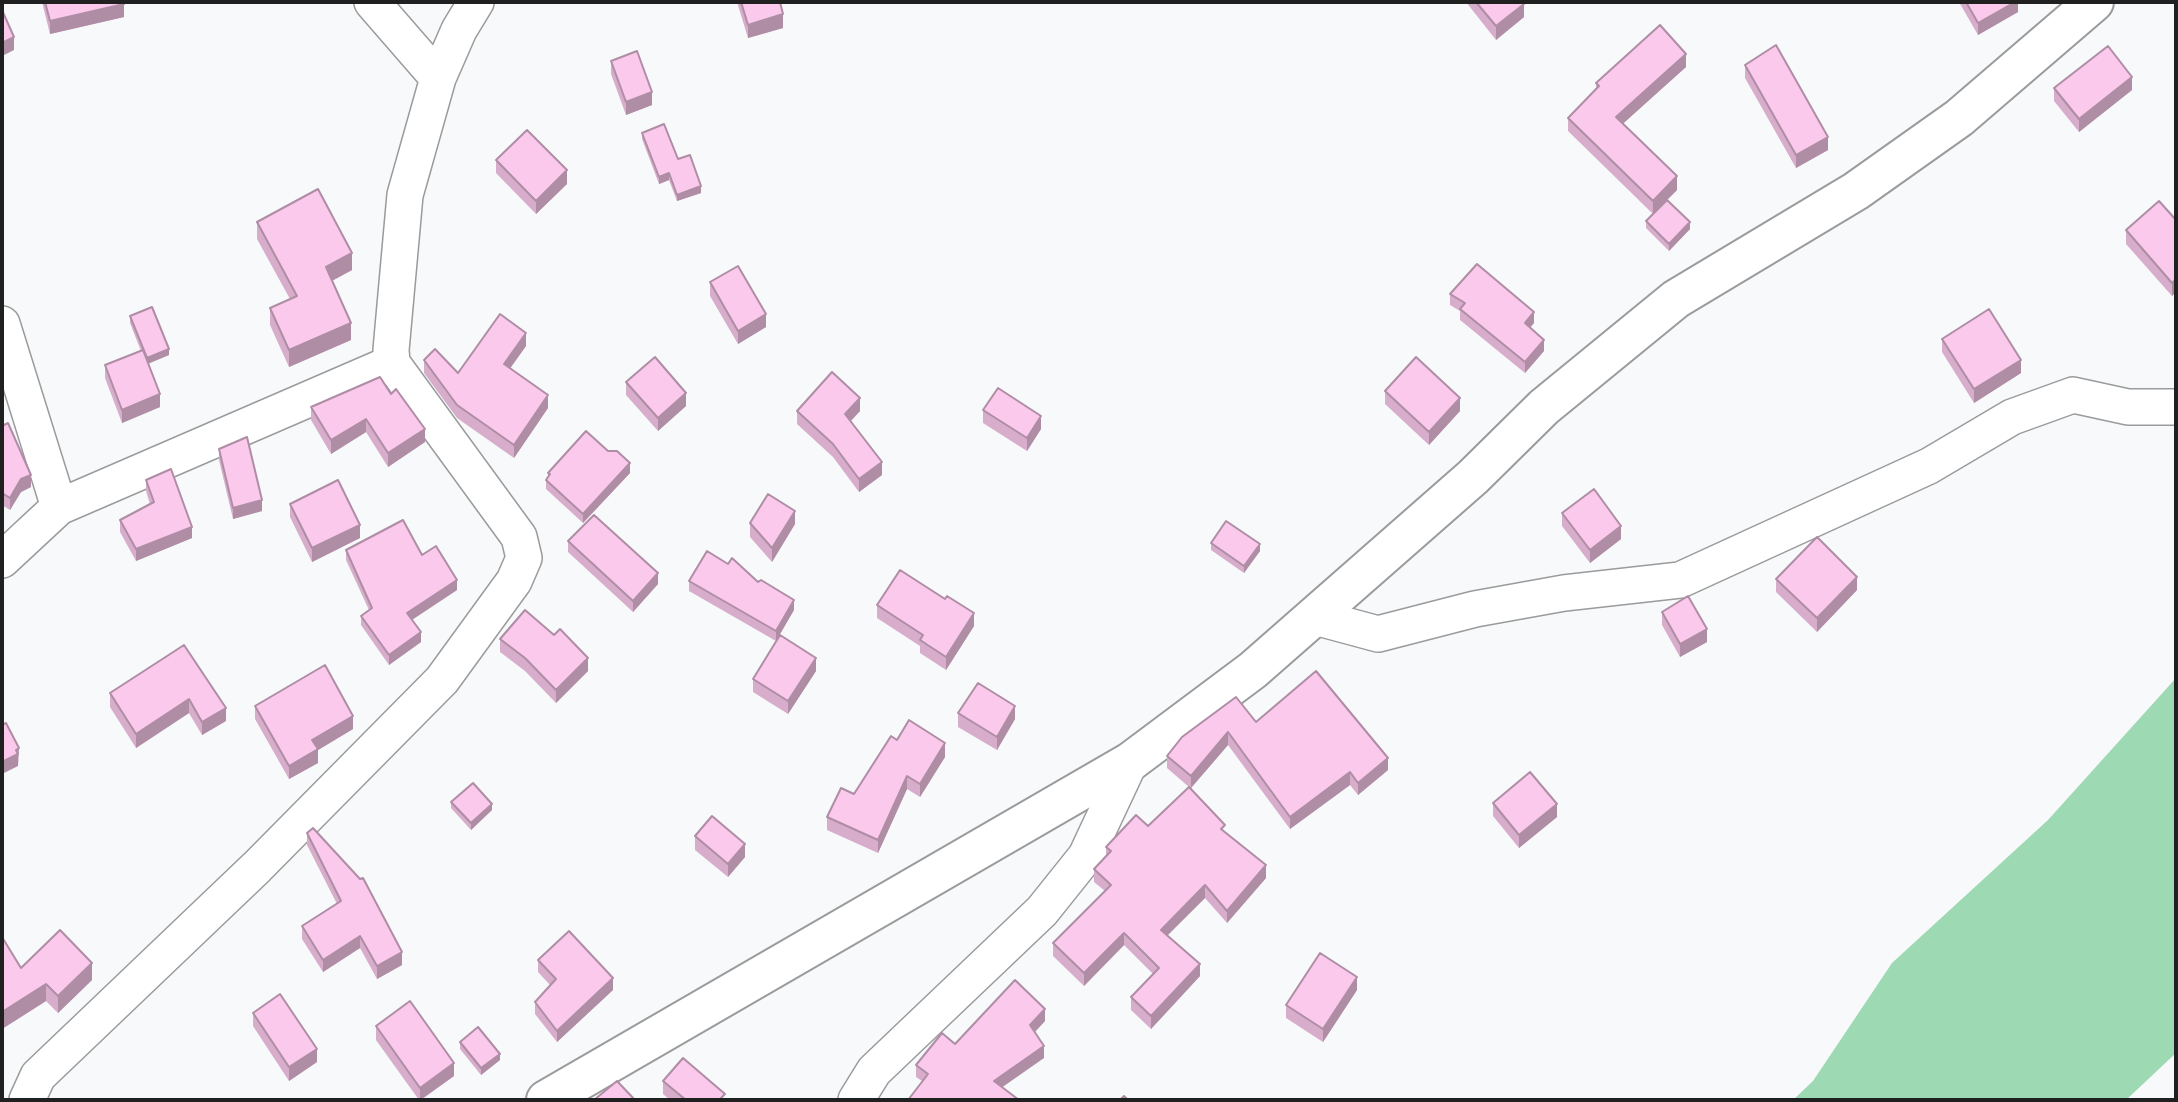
<!DOCTYPE html>
<html>
<head>
<meta charset="utf-8">
<style>
  body { margin:0 }
  #map { position:relative; width:2178px; height:1102px; overflow:hidden; background:#f7f9fa; font-family:Montserrat,sans-serif }
  canvas { display:block }
  .frame { position:absolute; inset:0; border:4px solid #202021; pointer-events:none }
</style>
</head>
<body>
<div id="map">
<canvas width="2178" height="1102"></canvas>
<div class="frame"></div>
</div>
<script>
const context = document.querySelector('canvas').getContext('2d');
context.lineJoin = 'round';
function paint(path, color) { context.fillStyle = color; context.fill(path, 'evenodd'); }
function trace(path, color, width, dash) { context.strokeStyle = color; context.lineWidth = width; context.lineCap = dash ? 'butt' : 'round'; context.setLineDash(dash || []); context.stroke(path); }
const green = new Path2D(`
  M2176,678V1053L2126,1100H1793L1813,1081L1892,963L2048,820Z`);
const minor = new Path2D(`
  M372,2L438,78
  M2,324L59,507L392,363
  M2,560L59,507
  M1315,617L1378,634L1475,609L1564,593L1680,580L1929,466L2012,417L2073,395L2128,407H2176
  M27,1100L38,1076L257,867L442,680L514,581L524,558L519,537L392,363L391,350L405,195L438,78L459,30L476,2
  M856,1100L874,1071L1042,911L1086,856L1130,762`);
const major = new Path2D(`
  M546,1100L1130,762L1253,670L1473,477L1544,407L1676,299L1856,191L1959,118L2094,2`);
const wall = new Path2D(`
  M42,2H124V17L50,34Z
  M737,2H780L783,28L748,38Z
  M1466,2H1523L1524,17L1496,40Z
  M1959,2H2018V12L1978,35Z
  M611,61L652,105L626,115L611,74Z
  M1745,65L1828,150L1796,168L1745,78Z
  M1686,67L1623,123L1677,190L1667,200L1690,229L1669,251L1646,228V221L1653,214L1568,131V118L1596,89V83Z
  M2054,88L2132,90L2079,132L2054,101Z
  M642,133L678,159L701,193L677,201L669,180L659,184L642,139Z
  M496,160L567,184L536,214L496,173Z
  M2176,220V292L2172,296L2126,244V230Z
  M257,222L352,270L332,281L351,340L289,367L270,325V308L290,299L257,239Z
  M710,282L766,327L738,344L710,296Z
  M1450,294L1534,323L1530,327L1544,351L1525,373L1460,320V311L1450,305Z
  M130,316L169,355L148,364L160,407L122,423L105,378V365L141,351L130,323Z
  M1942,339L2021,373L1974,403L1942,352Z
  M526,346L510,368L548,408L514,458L457,418L424,373V360L458,373Z
  M626,382L686,406L658,431L626,395Z
  M1385,391L1460,411L1429,445L1385,404Z
  M391,394L425,442L388,467L366,432L331,454L311,420V407Z
  M983,410L1041,429L1027,451L983,423Z
  M797,411H860L851,421L882,475L859,492L833,457L797,424Z
  M2,426L31,487L21,492L10,510L2,505Z
  M219,449L262,511L233,519L219,460Z
  M548,473H630L583,523L546,489V480L548,477Z
  M146,480L192,538L136,561L120,532V520L150,504L146,491Z
  M290,504L360,538L312,562L290,517Z
  M1562,513L1621,539L1590,563L1562,526Z
  M750,523L795,524L772,562L750,537Z
  M568,541L658,584L633,612L568,552Z
  M1211,543L1260,551L1244,573L1211,550Z
  M346,550L457,590L412,620L421,642L389,665L361,625V616L369,610L346,560Z
  M1776,579L1857,590L1817,632L1776,592Z
  M689,581L758,582L794,610L776,641L689,591Z
  M877,605L974,626L946,670L920,653V646L877,618Z
  M1662,612L1707,642L1680,657L1662,625Z
  M500,639L588,671L556,703L525,671L500,652Z
  M184,645L226,721L202,735L189,713L136,748L110,707V693Z
  M816,671L788,714L753,692V679Z
  M255,706L353,729L318,750V763L289,779L255,719Z
  M958,713L1015,719L997,750L958,727Z
  M1256,722L1388,770L1358,795L1350,785L1290,829L1228,745L1191,788L1225,832L1266,878L1227,923L1205,898L1167,935L1200,976L1151,1029L1131,1010V997L1153,974L1124,945L1084,986L1053,956V943L1105,891L1094,882V869L1106,856V847L1148,826L1189,787L1167,768V756Z
  M897,740L945,757L920,797L907,789L878,853L827,830V817L854,794Z
  M451,802L492,810L471,830L451,808Z
  M1493,803L1557,817L1519,848L1493,816Z
  M307,833L402,965L377,979L360,948L323,972L302,939V926L337,904L307,845Z
  M695,836L745,857L728,877L695,850Z
  M2,937L21,968L92,980L58,1013L46,1001L2,1029Z
  M538,960L613,990L557,1042L535,1014V1002L550,985L538,972Z
  M1357,990L1323,1042L1286,1018V1005Z
  M253,1013L317,1062L289,1081L253,1026Z
  M1045,1021L1035,1032L1044,1058L922,1081L916,1077V1065L955,1044Z
  M376,1026L454,1076L421,1100H419L376,1040Z
  M460,1042L500,1060L481,1075L460,1049Z
  M663,1081L725,1100H670L663,1094Z`);
const shadedWall = new Path2D(`
  M2015,2H2018V12L1978,35V23Z
  M124,4V17L50,34V21Z
  M1524,4V17L1496,40V26Z
  M783,14V28L748,38V25Z
  M14,37V50L2,56V43Z
  M1686,54V67L1616,130V117Z
  M2132,77V90L2079,132V119Z
  M652,92V105L626,115V102Z
  M1828,137V150L1796,168V155Z
  M567,170V184L536,214V201Z
  M669,173V180L659,184V177Z
  M1677,176V190L1653,214V201Z
  M701,186V193L677,201V195Z
  M1690,222V229L1669,251V244Z
  M352,253V270L326,284V267Z
  M2176,279V292L2172,296V283Z
  M1534,312V323L1525,334V323Z
  M766,314V327L738,344V331Z
  M351,323V340L289,367V350Z
  M526,333V346L504,377V364Z
  M1544,340V351L1525,373V362Z
  M169,349V355L147,364V358Z
  M2021,360V373L1974,403V389Z
  M686,393V406L658,431V418Z
  M160,394V407L122,423V410Z
  M548,395V408L514,458V445Z
  M860,398V411L845,427V414Z
  M1460,398V411L1429,445V432Z
  M1041,416V429L1027,451V438Z
  M366,419V432L331,454V440Z
  M425,429V442L388,467V453Z
  M882,462V475L859,492V479Z
  M630,463V473L583,523V514Z
  M31,475V487L21,492L10,510V498L21,479Z
  M262,500V511L233,519V508Z
  M795,511V524L772,562V548Z
  M360,525V538L312,562V548Z
  M1621,526V539L1590,563V550Z
  M192,527V538L136,561V549Z
  M1260,544V551L1244,573V566Z
  M658,573V584L633,612V601Z
  M1857,577V590L1817,632V618Z
  M457,580V590L407,623V613Z
  M794,600V610L776,641V631Z
  M974,613V626L946,670V657Z
  M1707,629V642L1680,657V644Z
  M421,632V642L389,665V655Z
  M588,658V671L556,703V690Z
  M816,658V671L788,714V701Z
  M189,699V713L136,748V734Z
  M1015,706V719L997,750V737Z
  M226,708V721L202,735V722Z
  M353,716V729L318,750V763L289,779V766L312,740Z
  M1228,732V745L1191,788V776Z
  M945,743V757L920,797V784Z
  M19,748L18,766L2,774V762Z
  M1388,758V770L1358,795V783Z
  M1350,772V785L1290,829V817Z
  M907,776V789L878,853V840Z
  M492,804V810L471,830V823Z
  M1557,804V817L1519,848V835Z
  M745,844V857L728,877V864Z
  M1266,865V878L1227,923V911Z
  M1205,885V898L1161,942V930Z
  M1124,933V945L1084,986V973Z
  M360,936V948L323,972V960Z
  M402,952V965L377,979V966Z
  M92,963V980L58,1013V996Z
  M1200,964V976L1151,1029V1016Z
  M1357,977V990L1323,1042V1029Z
  M613,978V990L557,1042V1031Z
  M46,984V1001L2,1029V1012Z
  M1045,1009V1021L1030,1037V1025Z
  M1044,1046V1058L994,1093V1081Z
  M317,1049V1062L289,1081V1067Z
  M500,1054V1060L481,1075V1068Z
  M454,1063V1076L420,1100V1088Z`);
const building = new Path2D(`
  M45,2H124V4L50,21Z
  M741,2H780L783,14L748,25Z
  M1476,2H1523L1524,4L1496,26Z
  M1966,2H2015L1978,23Z
  M2,10L14,37L2,43Z
  M1660,25L1686,54L1616,117L1677,176L1653,201L1568,118L1599,86L1596,83Z
  M1776,45L1828,137L1796,155L1745,65Z
  M2108,46L2132,77L2079,119L2054,88Z
  M637,51L652,92L626,102L611,61Z
  M664,124L678,159L690,155L701,186L677,195L669,173L659,177L642,133Z
  M527,130L567,170L536,201L496,160Z
  M318,189L352,253L326,267L351,323L289,350L270,308L297,296L257,222Z
  M1667,200L1690,222L1669,244L1646,221Z
  M2159,201L2176,220V279L2172,283L2126,230Z
  M1477,264L1534,312L1525,323L1544,340L1525,362L1460,309L1465,303L1450,294Z
  M738,266L766,314L738,331L710,282Z
  M152,307L169,349L147,358L130,316Z
  M1989,309L2021,360L1974,389L1942,339Z
  M500,314L526,333L504,364L548,395L514,445L457,405L424,360L435,349L458,373Z
  M143,350L160,394L122,410L105,365Z
  M655,357L686,393L658,418L626,382Z
  M1416,357L1460,398L1429,432L1385,391Z
  M832,372L860,398L845,414L882,462L859,479L833,444L797,411Z
  M380,377L391,394L396,389L425,429L388,453L366,419L331,440L311,407Z
  M998,388L1041,416L1027,438L983,410Z
  M8,423L31,475L21,479L10,498L2,493V426Z
  M586,431L608,451H617L630,463L583,514L546,480L550,474L548,473Z
  M247,437L262,500L233,508L219,449Z
  M171,469L192,527L136,549L120,520L154,502L146,480Z
  M338,480L360,525L312,548L290,504Z
  M1594,489L1621,526L1590,550L1562,513Z
  M768,494L795,511L772,548L750,523Z
  M594,515L658,573L633,601L568,541Z
  M403,520L422,555L436,546L457,580L407,613L421,632L389,655L361,616L372,608L346,550Z
  M1226,521L1260,544L1244,566L1211,543Z
  M1817,537L1857,577L1817,618L1776,579Z
  M707,551L728,564L732,558L758,582L761,580L794,600L776,631L689,581Z
  M900,570L945,599L947,596L974,613L946,657L920,640L923,635L877,605Z
  M1688,596L1707,629L1680,644L1662,612Z
  M525,610L554,635L560,629L588,658L556,690L525,658L500,639Z
  M780,635L816,658L788,701L753,679Z
  M184,645L226,708L202,722L189,699L136,734L110,693Z
  M325,665L353,716L312,740L318,749L289,766L255,706Z
  M1316,671L1388,758L1358,783L1350,772L1290,817L1228,732L1191,776L1167,756L1182,737L1236,697L1256,722Z
  M978,683L1015,706L997,737L958,713Z
  M909,720L945,743L920,784L907,776L878,840L827,817L841,788L854,794L891,736L897,740Z
  M6,723L19,748L16,750L18,754L2,762V725Z
  M1530,772L1557,804L1519,835L1493,803Z
  M473,783L492,804L471,823L451,802Z
  M1189,787L1225,825L1221,829L1266,865L1227,911L1205,885L1161,930L1200,964L1151,1016L1131,997L1159,968L1124,933L1084,973L1053,943L1111,885L1094,869L1111,851L1106,847L1136,815L1148,826Z
  M712,816L745,844L728,864L695,836Z
  M313,828L360,879L363,878L402,952L377,966L360,936L323,960L302,926L341,901L307,833Z
  M60,930L92,963L58,996L46,984L2,1012V937L21,968Z
  M569,931L613,978L557,1031L535,1002L556,979L538,960Z
  M1320,953L1357,977L1323,1029L1286,1005Z
  M1015,980L1045,1009L1030,1025L1044,1046L994,1081L1019,1100H908L928,1074L916,1065L942,1033L955,1044Z
  M280,994L317,1049L289,1067L253,1013Z
  M410,1001L454,1063L420,1088L376,1026Z
  M478,1027L500,1054L481,1068L460,1042Z
  M683,1058L725,1094L719,1100H686L663,1081Z
  M617,1081L635,1100H594Z
  M1124,1096L1128,1100H1120Z`);
paint(green, '#9dd9b2');
trace(minor, '#9a9b9c', 38);
trace(major, '#9a9b9c', 42);
trace(minor, '#fff', 35);
trace(major, '#fff', 38);
paint(wall, '#d7adcb');
paint(shadedWall, '#af8da5');
paint(building, '#fac9ec');
trace(building, '#af8da5', 2);
</script>
</body>
</html>
